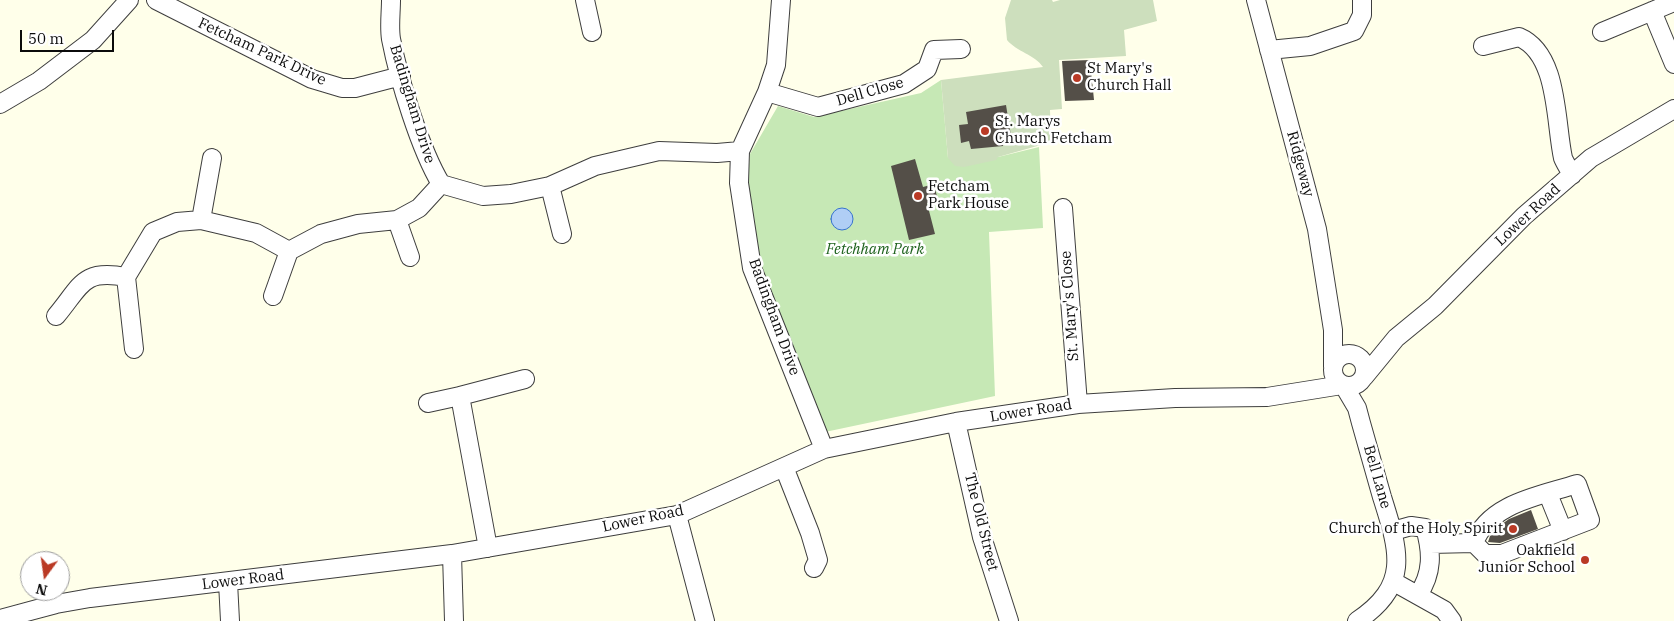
<!DOCTYPE html>
<html>
<head>
<meta charset="utf-8">
<style>
  body { margin:0 }
  #map { position:relative; width:1674px; height:621px; overflow:hidden; background:#ffffea; font-family:"IBM Plex Serif",serif }
  canvas { display:block }
  .north { position:absolute; left:20px; top:551px; width:50px; height:50px; box-sizing:border-box; background:#fff; border:1px solid #9d9d9d; border-radius:50%; rotate:194deg; font-size:14px; font-weight:700; line-height:20px; text-align:center; color:#0b0b0b }
  .north::after { content:''; display:block; margin:auto; width:18px; height:22px; background:#ba3a25; clip-path:polygon(50% 0,100% 100%,50% 72%,0 100%) }
  .scale { position:absolute; left:20px; top:30px; width:94px; height:22px; box-sizing:border-box; border:2px solid #0b0b0b; border-top:0; padding-left:6px; font-size:15px; line-height:18px; white-space:nowrap; color:#0b0b0b; -webkit-text-stroke:4px #fff; paint-order:stroke }
</style>
</head>
<body>
<div id="map">
<canvas width="1674" height="621"></canvas>
<div class="north">N</div>
<div class="scale">50 m</div>
</div>
<script>
const context = document.querySelector('canvas').getContext('2d');
context.lineJoin = 'round';
function paint(path, color) { context.fillStyle = color; context.fill(path, 'evenodd'); }
function trace(path, color, width, dash) { context.strokeStyle = color; context.lineWidth = width; context.lineCap = dash ? 'butt' : 'round'; context.setLineDash(dash || []); context.stroke(path); }
function drawText(font, color, halo, rows, align = 'center') {
  context.font = font + ' "IBM Plex Serif",serif'; context.lineWidth = 5; context.setLineDash([]); context.textBaseline = 'middle'; context.strokeStyle = halo; context.fillStyle = color; for (const [text, x, y, turn = 0] of rows) {
    context.save(); context.translate(x, y); context.rotate((+turn || 0) * Math.PI / 180); context.textAlign = isNaN(turn) ? turn : align; if (halo) context.strokeText(text, 0, 0); context.fillText(text, 0, 0); context.restore();
  }
}
const green = new Path2D(`
  M941,80L948,158L998,157L1039,147L1043,228L989,232L995,396L825,432L757,261L747,190L750,154L778,106L814,117L921,93Z`);
const cemetery = new Path2D(`
  M1011,0H1052L1053,2L1060,0H1153L1157,21L1124,30L1126,56L1059,60L1062,109L1050,110L1051,139L1048,143L998,157L996,160L964,167L955,166L948,158L941,80L1043,67C1034,54 1017,52 1007,40L1005,18Z`);
const water = new Path2D(`
  M831 219a11 11 0 1 1 22 0a11 11 0 1 1-22 0Z`);
const building = new Path2D(`
  M1090,60L1094,100L1065,101L1062,61Z
  M1006,105L1011,136L1002,138L1003,146L971,149L969,141L961,143L959,125L968,124L966,112Z
  M915,159L923,187L934,184L938,201L927,203L935,234L909,240L891,166Z
  M1531,510L1538,529L1500,543L1488,542L1490,536L1498,527L1509,519Z`);
const minor = new Path2D(`
  M156,0L312,79L342,88H355L401,76
  M391,0C391,12 389,27 391,39C399,80 420,149 441,184L483,196L511,194L550,186L595,166L659,151L717,153L740,151
  M585,0L592,32
  M781,0L776,65L767,92L740,151L739,183L752,268L824,449
  M1256,0L1317,229L1333,330V367
  M1652,11L1674,64
  M1602,32L1674,2
  M1483,46L1519,37C1559,54 1555,122 1563,158C1565,163 1569,169 1572,175
  M1269,50L1310,46L1354,31L1362,15V0
  M767,92L818,107L904,84L927,69L934,50L961,49
  M0,104L39,81L93,40L129,0
  M550,186L562,234
  M1063,208L1078,404
  M201,220L212,158
  M397,220L410,257
  M273,296L289,251L321,234L358,224L397,220L419,208L441,184
  M56,316C82,285 82,269 126,277
  M134,349L126,277L153,232L177,222L201,220L256,233L289,251
  M1333 370a16 16 0 1 1 32 0a16 16 0 1 1-32 0Z
  M1364,377L1396,338L1435,306L1524,216L1591,158L1674,109
  M1344,386L1357,408L1361,423C1368,447 1375,472 1382,497C1399,551 1411,585 1357,621
  M428,403L460,396
  M956,422L982,537L1009,621
  M784,467L810,533L818,560L814,568
  M1548,494L1563,531
  M677,515L705,621
  M1393,531L1411,526L1425,528C1432,552 1433,573 1418,595
  M1430,544L1474,543L1485,554H1502L1590,520L1577,484C1540,496 1489,503 1474,543
  M488,548L460,396L525,379
  M452,554L454,621
  M228,582L230,621
  M1394,582L1444,610L1452,621
  M0,619L56,604L90,598L452,554L677,515L824,449L956,422L1078,404L1175,398L1267,397L1342,385`);
const markers = [
  [1077,78,5,"#ba3a25"],
  [985,131,5,"#ba3a25"],
  [918,196,5,"#ba3a25"],
  [1513,529,5,"#ba3a25"],
  [1585,560,5,"#ba3a25"]
];
const streetNames = [
  ["Fetcham Park Drive",262,52,25],
  ["Dell Close",870,92,-16],
  ["Badingham Drive",412,104,73],
  ["Ridgeway",1300,164,75],
  ["Lower Road",1528,215,-43],
  ["St. Mary's Close",1070,306,-94],
  ["Badingham Drive",774,317,70],
  ["Lower Road",1031,411,-9],
  ["Bell Lane",1377,477,74],
  ["Lower Road",643,519,-12],
  ["The Old Street",981,522,76],
  ["Lower Road",243,580,-7]
];
const poiNames = [
  ["St Mary's",1087,69],
  ["Church Hall",1087,86],
  ["St. Marys",995,122],
  ["Church Fetcham",995,139],
  ["Fetcham",928,187],
  ["Park House",928,204],
  ["Church of the Holy Spirit",1503,529,"right"],
  ["Oakfield",1575,551,"right"],
  ["Junior School",1575,568,"right"]
];
const parkNames = [
  ["Fetchham Park",875,250]
];
paint(green, '#c6e8b5');
paint(cemetery, '#cddfbd');
paint(water, '#b0cef5');
trace(water, '#3774cc', 1);
paint(building, '#544f48');
trace(minor, '#3e3e3e', 20);
trace(minor, '#fff', 18);
for (const [x, y, r, color] of markers) { const dot = new Path2D(); dot.arc(x, y, r, 0, 2 * Math.PI); context.fillStyle = color; context.fill(dot); trace(dot, '#fff', 2); }
drawText('15px', '#0b0b0b', '#fff', streetNames);
drawText('15px', '#0b0b0b', '#fff', poiNames, 'left');
drawText('italic 15px', '#1e621d', '#fff', parkNames);
</script>
</body>
</html>
